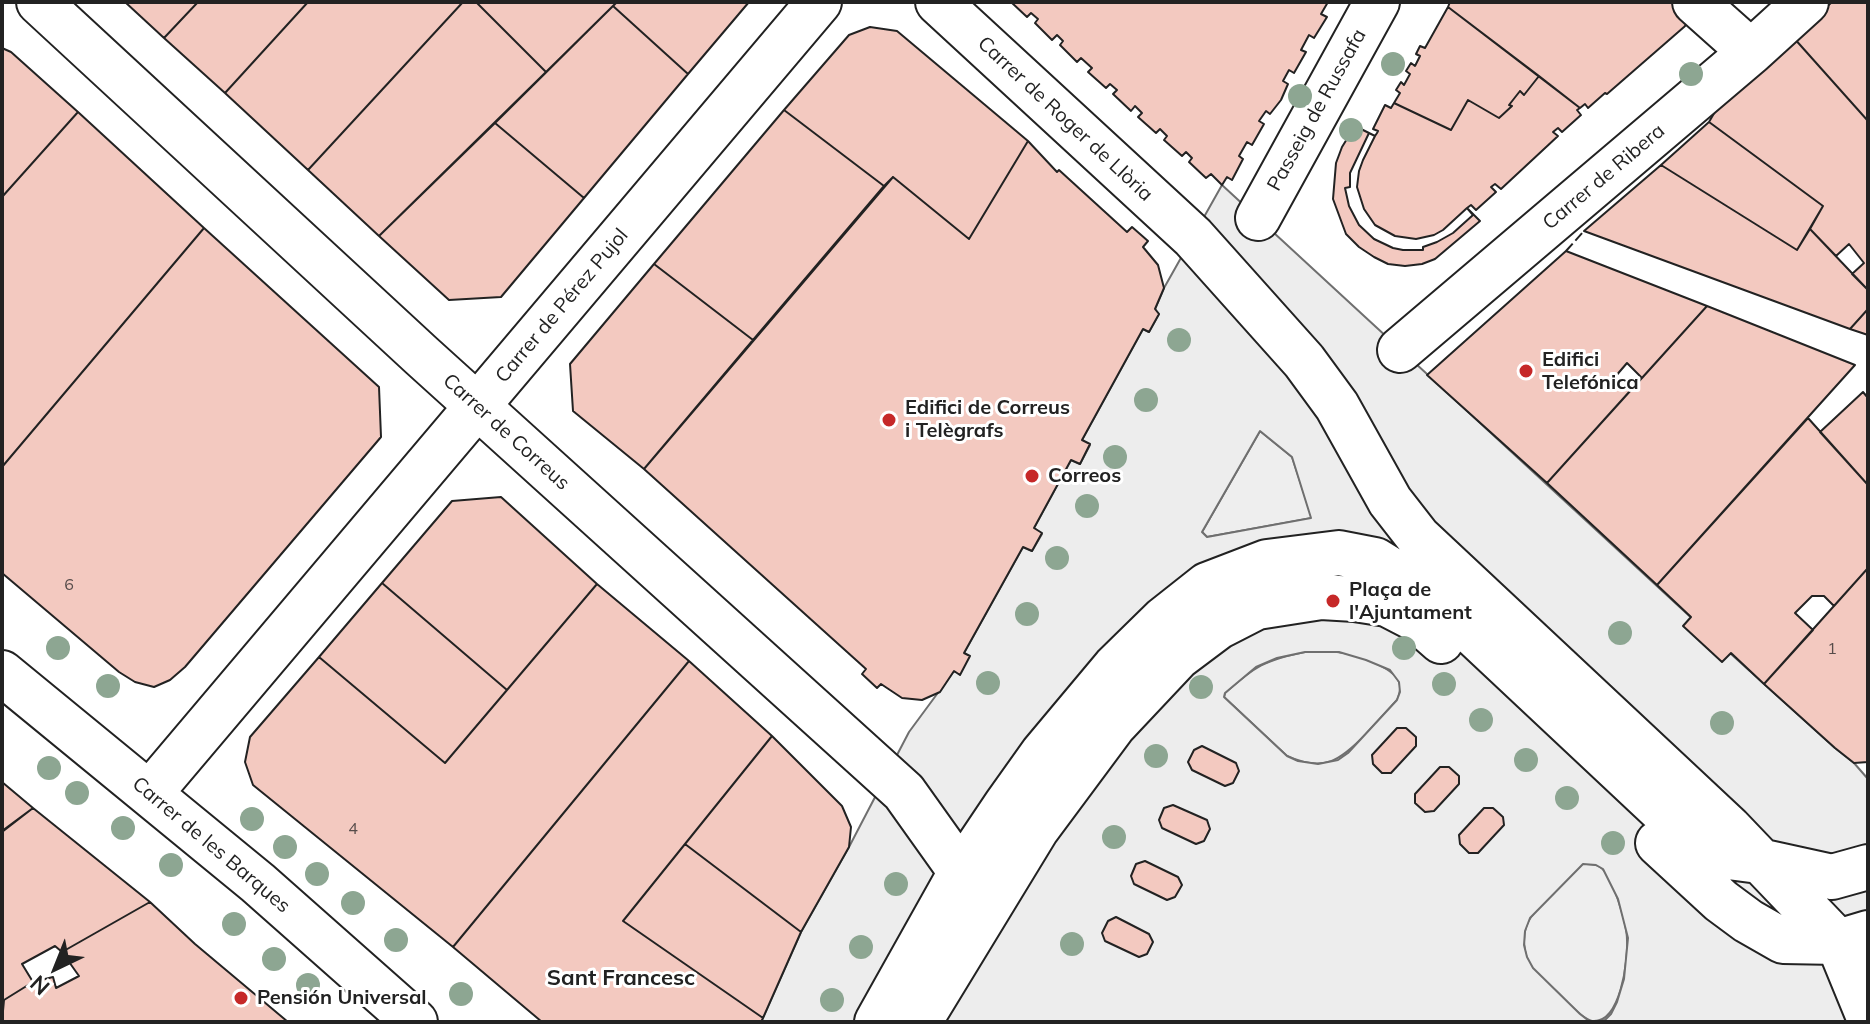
<!DOCTYPE html>
<html>
<head>
<meta charset="utf-8">
<style>
  body { margin:0 }
  #map { position:relative; width:1870px; height:1024px; overflow:hidden; background:#fff; font-family:Mulish,sans-serif }
  canvas { display:block }
  .frame { position:absolute; inset:0; border:4px solid #222; pointer-events:none }
  .north { position:absolute; left:16px; top:928px; width:80px; height:80px; -webkit-text-stroke:6px #fff; paint-order:stroke; rotate:223deg; font-size:22px; font-weight:700; line-height:32px; text-align:center; color:#222 }
  .north::after { content:''; display:block; margin:auto; width:28px; height:36px; background:#222; clip-path:polygon(50% 0,100% 100%,50% 72%,0 100%) }
</style>
</head>
<body>
<div id="map">
<canvas width="1870" height="1024"></canvas>
<div class="frame"></div>
<div class="north">N</div>
</div>
<script>
const context = document.querySelector('canvas').getContext('2d');
context.lineJoin = 'round';
function paint(path, color) { context.fillStyle = color; context.fill(path, 'evenodd'); }
function trace(path, color, width, dash) { context.strokeStyle = color; context.lineWidth = width; context.lineCap = dash ? 'butt' : 'round'; context.setLineDash(dash || []); context.stroke(path); }
function drawText(font, color, halo, rows, align = 'center') {
  context.font = font + ' Mulish,sans-serif'; context.lineWidth = 6; context.setLineDash([]); context.textBaseline = 'middle'; context.strokeStyle = halo; context.fillStyle = color; for (const [text, x, y, turn = 0] of rows) {
    context.save(); context.translate(x, y); context.rotate((+turn || 0) * Math.PI / 180); context.textAlign = isNaN(turn) ? turn : align; if (halo) context.strokeText(text, 0, 0); context.fillText(text, 0, 0); context.restore();
  }
}
const green = new Path2D(`
  M1260,431L1292,457L1312,518L1207,537L1202,532Z
  M1305,652C1316,652 1327,651 1337,652C1354,654 1393,666 1399,682C1402,688 1399,695 1397,700C1386,712 1376,723 1366,734C1341,760 1324,773 1287,756L1224,697L1225,693C1255,666 1265,660 1305,652Z
  M1582,864C1589,864 1595,863 1600,867C1613,875 1627,925 1627,940C1628,960 1621,1024 1592,1021C1581,1019 1564,998 1555,990C1548,983 1539,977 1533,969C1522,955 1521,931 1531,917C1545,898 1566,881 1582,864Z`);
const parking = new Path2D(`
  M1222,185L1710,635L1835,748L1854,763L1868,779V1022H761L801,932L849,847L909,732L954,671L969,656L964,653L1023,547L1032,551L1042,534L1034,528L1071,460L1080,464L1090,445L1082,440L1143,329L1149,332L1159,314L1155,309L1164,288ZM1260,431L1292,457L1311,518L1207,537L1202,532ZM1305,652H1339L1366,660L1390,670L1399,682L1400,692L1397,700L1348,753L1338,760L1318,764L1298,761L1287,756L1224,697L1225,693L1256,667L1277,658ZM1583,864L1596,865L1603,869L1618,899L1628,938L1624,979L1617,1002L1611,1014L1605,1020L1597,1021H1589L1580,1014L1533,968L1527,957L1524,945L1525,931L1530,918Z`);
const building = new Path2D(`
  M125,2H198L164,38Z
  M198,2H308L225,93L164,38Z
  M308,2H463L308,170L225,93Z
  M463,2H476L546,72L379,236L308,170Z
  M476,2H617L546,72Z
  M617,2H749L688,74L613,6Z
  M1011,2H1328L1321,14L1327,17L1314,38L1309,35L1301,50L1306,52L1294,73L1289,70L1283,81L1288,84L1281,100L1270,114L1266,111L1259,121L1264,124L1252,145L1247,142L1239,156L1243,159L1232,180L1227,177L1222,185L1211,174L1206,178L1189,162L1192,158L1186,152L1182,156L1164,140L1167,136L1160,129L1156,133L1138,117L1142,113L1135,106L1131,111L1113,94L1117,90L1110,84L1106,88L1088,72L1092,68L1081,58L1077,62L1060,45L1063,41L1057,35L1052,40L1035,23L1038,19L1031,13L1027,17Z
  M1450,2H1689L1687,24L1684,27L1607,94L1605,93L1588,108L1585,104L1580,108L1448,7Z
  M1832,2H1868V121L1793,37Z
  M613,6L688,74L584,198L495,123Z
  M1448,7L1539,76L1524,95L1520,91L1509,105L1512,106L1499,118L1468,100L1451,130L1394,103L1400,93L1396,90L1401,82L1404,85L1410,74L1406,71L1411,63L1415,66L1420,56L1416,54L1420,46L1425,48Z
  M870,27L897,31L1028,141L969,239L893,177L884,186L784,110L849,35Z
  M1793,37L1868,121V290L1852,274L1864,263L1849,244L1836,256L1810,229L1823,206L1709,122L1720,103Z
  M2,48L11,52L78,112L2,197Z
  M1539,76L1580,108L1577,110L1581,115L1562,132L1558,128L1553,132L1558,136L1501,189L1495,184L1491,187L1496,192L1476,210L1471,205L1467,208L1473,215L1453,233L1437,242L1423,247V250H1403L1393,248L1374,239L1359,225L1349,206L1345,188L1350,187V173L1369,133L1375,136L1377,133L1378,131L1373,129L1385,105L1391,108L1394,103L1451,130L1468,100L1499,118L1512,106L1509,105L1520,91L1524,95Z
  M784,110L884,186L753,340L654,264Z
  M78,112L204,228L2,467V197Z
  M1709,122L1823,206L1797,250L1661,165Z
  M495,123L584,198L501,297L449,300L379,236Z
  M1355,126L1375,136L1363,160L1359,171L1357,187L1364,209L1375,225L1395,236L1416,239L1434,235L1443,230L1467,208L1480,221L1435,259L1422,264L1405,266L1388,264L1374,257L1359,247L1346,234L1333,199L1336,163L1342,147Z
  M1028,141L1057,172L1059,170L1127,232L1132,227L1148,241L1143,247L1158,265L1164,288L1155,309L1159,314L1149,332L1143,329L1082,440L1090,444L1080,464L1071,460L1034,528L1042,533L1032,551L1023,547L964,653L970,656L960,675L954,671L940,692L922,700L902,698L881,684L877,688L862,674L866,669L644,469L893,177L969,239Z
  M1661,165L1797,250L1810,229L1868,290V309L1850,329L1584,231Z
  M204,228L379,387L381,437L185,667L170,680L154,687L135,682L119,672L2,573V467Z
  M1566,251L1707,306L1642,378L1627,363L1615,377L1630,391L1547,483L1427,375Z
  M654,264L753,340L644,469L573,411L570,364Z
  M1707,306L1855,365L1657,585L1547,483Z
  M1868,309V335L1850,329Z
  M1863,392L1868,398V485L1820,432Z
  M1808,418L1868,485V568L1834,606L1824,596H1812L1795,613L1813,630L1764,684L1731,653L1722,662L1683,626L1691,617L1657,585Z
  M501,497L597,584L507,690L382,583L452,501Z
  M1868,568V762L1854,763L1835,748L1764,684Z
  M382,583L507,690L445,763L319,657Z
  M597,584L689,661L453,947L253,785L245,762L250,737L319,657L445,763Z
  M689,661L772,736L623,921L763,1018L761,1022H542L453,947Z
  M1397,728H1406L1416,737V746L1391,773H1382L1373,764L1372,755Z
  M772,736L842,806L851,827L849,847L801,932L685,844Z
  M1202,746L1236,763L1239,771L1233,783L1225,786L1192,770L1188,762L1194,750Z
  M1440,767H1449L1459,776V784L1434,811L1425,812L1415,803V794Z
  M2,782L33,808L2,831Z
  M1173,805L1207,820L1210,829L1204,841L1196,844L1162,828L1159,820L1164,808Z
  M33,808L150,902L62,952L55,946L22,964L33,982L4,1000L2,1009V832Z
  M1484,808H1493L1503,817L1504,825L1478,853H1469L1460,844L1459,835Z
  M685,844L801,932L763,1018L623,921Z
  M1145,861L1178,877L1182,885L1175,897L1167,900L1134,884L1131,876L1136,864Z
  M150,902L195,944L288,1022H2L4,1000L33,982L53,977L56,988L79,976L62,952Z
  M1116,917L1149,934L1153,942L1147,954L1139,957L1105,941L1102,933L1108,921Z`);
const street = new Path2D(`
  M39,2L422,356L904,792L961,872
  M938,2L1193,237L1304,361L1337,406L1390,501L1418,537L1729,828L1838,942L1868,1015
  M1695,2L1751,52
  M1258,218L1377,2
  M1400,350L1751,52L1806,2
  M2,673L258,883L415,1022
  M150,793L819,2
  M1658,843L1721,901L1748,921L1783,941L1838,942L1868,933
  M877,1022L961,872L1006,805L1043,753L1115,667L1164,619L1207,585L1267,562L1339,553L1375,560L1417,586L1463,624L1705,851L1713,855L1759,861L1832,877L1868,867
  M919,1022L1036,830L1114,725L1178,657L1218,627L1257,607L1321,597L1355,599L1387,604L1416,619L1441,641`);
const fence = new Path2D(`
  M1566,251L1584,231`);
const trees = [
  [1393,64],
  [1691,74],
  [1300,96],
  [1351,130],
  [1179,340],
  [1146,400],
  [1115,457],
  [1087,506],
  [1057,558],
  [1027,614],
  [1620,633],
  [58,648],
  [1404,648],
  [988,683],
  [1444,684],
  [108,686],
  [1201,687],
  [1481,720],
  [1722,723],
  [1156,756],
  [1526,760],
  [49,768],
  [77,793],
  [1567,798],
  [252,819],
  [123,828],
  [1114,837],
  [1613,843],
  [285,847],
  [171,865],
  [317,874],
  [896,884],
  [353,903],
  [234,924],
  [396,940],
  [1072,944],
  [861,947],
  [274,959],
  [308,985],
  [461,994],
  [832,1000]
];
const markers = [
  [1526,371,8,"#c62828"],
  [889,420,8,"#c62828"],
  [1032,476,8,"#c62828"],
  [1333,601,8,"#c62828"],
  [241,998,8,"#c62828"]
];
const numberNames = [
  ["6",69,585],
  ["1",1832,649],
  ["4",353,829]
];
const streetNames = [
  ["Passeig de Russafa",1317,110,-61],
  ["Carrer de Roger de Llòria",1065,119,43],
  ["Carrer de Ribera",1604,177,-40],
  ["Carrer de Pérez Pujol",562,306,-50],
  ["Carrer de Correus",506,432,42],
  ["Carrer de les Barques",211,845,40]
];
const poiNames = [
  ["Edifici",1542,360],
  ["Telefónica",1542,383],
  ["Edifici de Correus",905,408],
  ["i Telègrafs",905,431],
  ["Correos",1048,476],
  ["Plaça de",1349,590],
  ["l'Ajuntament",1349,613],
  ["Pensión Universal",257,998]
];
const neighbourhoodNames = [
  ["Sant Francesc",621,978]
];
paint(green, '#eee');
trace(green, '#6f6f6f', 2);
paint(parking, '#ededed');
trace(parking, '#6f6f6f', 2);
paint(building, '#f3c9c0');
trace(building, '#222', 2);
trace(street, '#222', 48);
trace(street, '#fff', 44);
trace(fence, '#222', 2, [10, 4]);
context.fillStyle = '#8da692';
for (const [x, y] of trees) { context.beginPath(); context.arc(x, y, 12, 0, 2 * Math.PI); context.fill(); }
for (const [x, y, r, color] of markers) { const dot = new Path2D(); dot.arc(x, y, r, 0, 2 * Math.PI); context.fillStyle = color; context.fill(dot); trace(dot, '#fff', 3); }
drawText('16px', '#564c4a', null, numberNames);
drawText('20px', '#222', '#fff', streetNames);
drawText('bold 20px', '#222', '#fff', poiNames, 'left');
drawText('bold 22px', '#222', '#fff', neighbourhoodNames);
</script>
</body>
</html>
